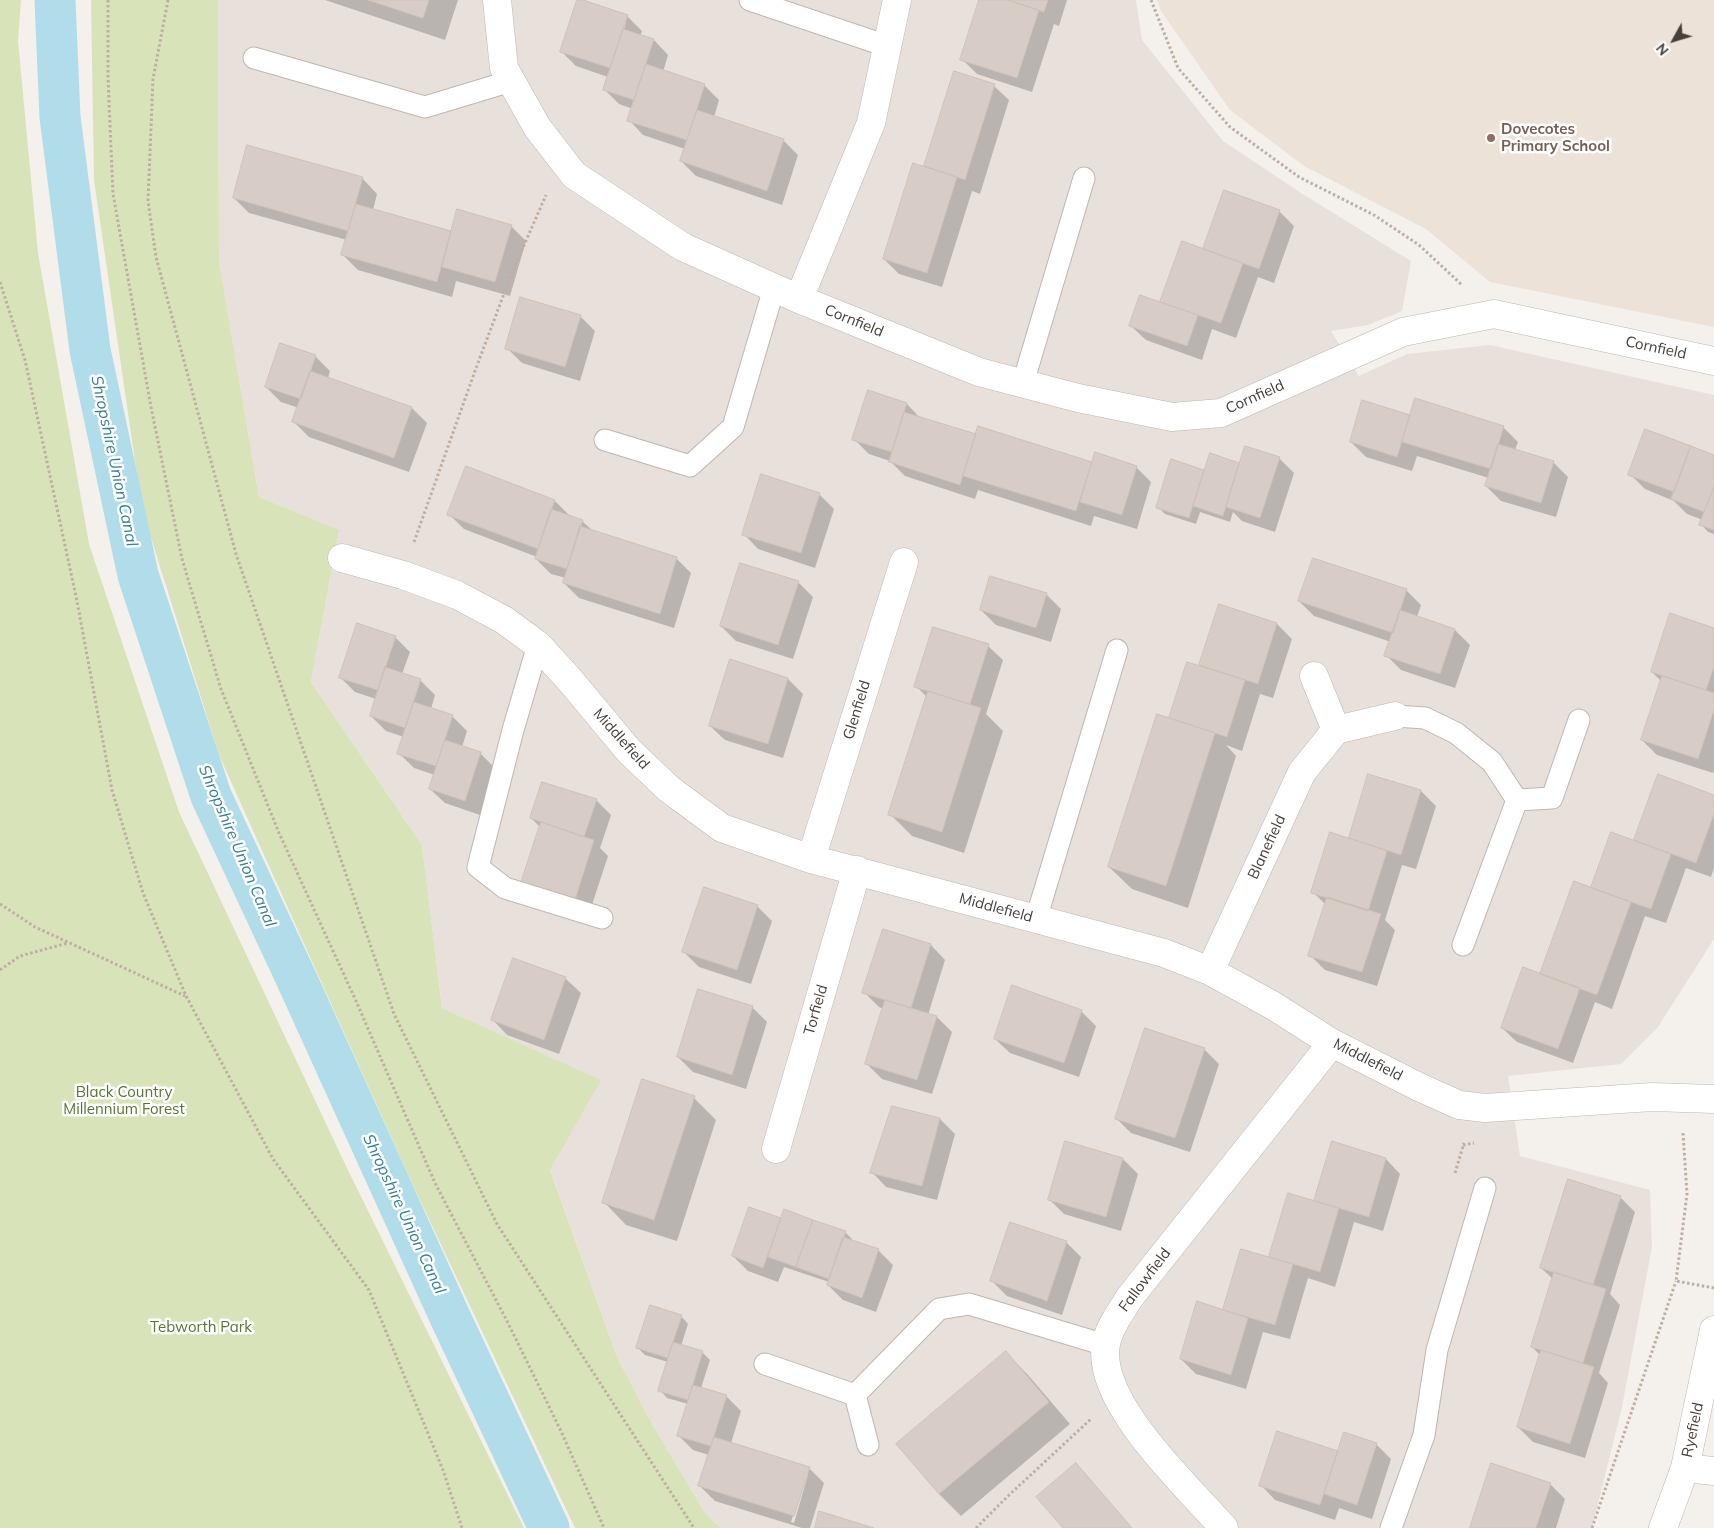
<!DOCTYPE html>
<html>
<head>
<meta charset="utf-8">
<style>
  body { margin:0 }
  #map { position:relative; width:1714px; height:1528px; overflow:hidden; background:#f4f0ec; font-family:Mulish,sans-serif }
  canvas { display:block }
  .north { position:absolute; left:1649px; top:15px; width:50px; height:50px; -webkit-text-stroke:4px #fff; paint-order:stroke; rotate:231deg; font-size:14px; font-weight:700; line-height:20px; text-align:center; color:#48403a }
  .north::after { content:''; display:block; margin:auto; width:18px; height:22px; background:#48403a; clip-path:polygon(50% 0,100% 100%,50% 72%,0 100%) }
</style>
</head>
<body>
<div id="map">
<canvas width="1714" height="1528"></canvas>
<div class="north">N</div>
</div>
<script>
const context = document.querySelector('canvas').getContext('2d');
context.lineJoin = 'round';
function paint(path, color) { context.fillStyle = color; context.fill(path, 'evenodd'); }
function trace(path, color, width, dash) { context.strokeStyle = color; context.lineWidth = width; context.lineCap = dash ? 'butt' : 'round'; context.setLineDash(dash || []); context.stroke(path); }
function drawText(font, color, halo, rows, align = 'center') {
  context.font = font + ' Mulish,sans-serif'; context.lineWidth = 5; context.setLineDash([]); context.textBaseline = 'middle'; context.strokeStyle = halo; context.fillStyle = color; for (const [text, x, y, turn = 0] of rows) {
    context.save(); context.translate(x, y); context.rotate((+turn || 0) * Math.PI / 180); context.textAlign = isNaN(turn) ? turn : align; if (halo) context.strokeText(text, 0, 0); context.fillText(text, 0, 0); context.restore();
  }
}
const residential = new Path2D(`
  M218,0H1136L1142,40L1223,141L1301,193L1411,261L1402,311L1368,325L1331,331L1359,376L1407,354L1490,345L1714,395V939L1658,1027L1621,1064L1508,1076L1520,1156L1650,1190L1652,1247L1622,1407L1592,1528H721L705,1513L651,1422L617,1357L550,1169L600,1080L442,1008L422,845L311,682L339,531L259,497L219,261Z`);
const education = new Path2D(`
  M1157,0H1714V327L1490,282L1426,229L1304,166L1230,110L1161,11Z`);
const green = new Path2D(`
  M0,0H21L18,41L38,253L89,544L179,812L346,1166L524,1528H0Z
  M91,0H218L219,261L259,497L339,530L311,682L422,845L442,1008L601,1080L550,1170L617,1357L651,1422L705,1513L721,1528H575L410,1179L219,755L142,509L94,180Z`);
const shadow = new Path2D(`
  M325,0H458L445,40Z
  M578,0L627,16L642,31L640,36L654,40L668,55L663,72L705,86L719,100L714,117L783,140L798,155L782,205L696,176L681,161L685,149L643,135L629,120L633,109L619,104L604,89L608,77L576,66L561,51ZM624,23H626L622,35Z
  M980,0H1067L1059,26L1054,24L1032,92L977,74L962,59Z
  M954,73L994,86L1009,100L980,194L972,191L942,287L899,274L884,259L925,168Z
  M363,179L377,194L373,210L452,233L511,226L526,241L510,296L456,281L452,297L358,270L343,255L347,240L249,213L234,198Z
  M1279,211L1294,226L1274,283L1258,277L1236,338L1212,329L1202,360L1146,340L1131,326L1161,303L1204,250Z
  M580,316L595,331L580,381L522,363L507,348Z
  M315,356L330,371L328,378L412,408L427,423L409,472L309,437L294,422L299,408L281,402L266,387Z
  M869,392L907,404L921,419L977,436L979,427L1093,463L1136,467L1151,482L1137,529L1094,516L1091,526L978,490L975,499L905,476L890,461L869,454L854,439Z
  M1363,402L1411,417L1503,427L1518,442L1515,450L1553,462L1568,477L1556,517L1501,501L1486,486L1489,478L1417,456L1412,471L1366,457L1351,442Z
  M1211,455L1240,464L1279,458L1294,473L1275,532L1242,521L1233,512L1230,522L1200,512L1196,524L1165,514L1158,507L1172,461L1205,471Z
  M1714,456V534L1708,532L1701,524L1703,520L1687,514L1674,501L1645,489L1630,474Z
  M819,494L834,509L815,568L758,549L744,534Z
  M555,501L569,515L582,521L593,531L676,558L691,573L674,628L579,598L564,583L566,578L551,574L536,559L537,557L464,529L449,514Z
  M798,582L813,597L793,659L736,641L721,626Z
  M1406,590L1421,605L1417,617L1455,630L1470,645L1455,688L1401,670L1386,655L1391,642L1314,616L1299,601Z
  M1046,594L1061,609L1051,642L996,625L981,610Z
  M1220,605L1277,624L1292,639L1273,698L1260,694L1242,751L1226,745L1236,756L1188,908L1132,889L1109,867L1200,667Z
  M1714,629V771L1713,773L1657,755L1642,740L1661,681L1652,672Z
  M395,637L410,652L402,674L420,680L435,695L431,709L452,716L467,731L462,747L480,753L495,768L480,815L445,803L430,789L435,775L414,768L399,753L404,737L386,731L371,716L376,699L355,692L340,677Z
  M988,646L1003,660L986,714L1003,731L964,853L912,836L890,814L927,697L916,686Z
  M730,661L788,679L803,694L783,758L725,740L710,726Z
  M1369,775L1421,791L1436,806L1416,869L1402,865L1385,920L1395,930L1377,986L1325,970L1310,955L1326,905L1313,892L1349,840Z
  M1658,776L1714,796V868L1711,877L1686,868L1666,923L1645,916L1612,1009L1595,1002L1573,1063L1517,1042L1502,1028L1541,975L1592,889L1635,842Z
  M596,800L611,815L600,848L608,856L589,914L537,897L540,827L531,818Z
  M757,906L772,921L751,984L699,967L684,952Z
  M931,945L945,960L928,1015L937,1017L952,1032L932,1094L882,1079L867,1064L884,1009L879,1007L864,992Z
  M514,960L566,979L581,993L559,1054L507,1035L493,1020Z
  M752,1007L767,1022L746,1089L693,1072L678,1057Z
  M1081,1011L1096,1026L1079,1077L1010,1053L995,1039Z
  M1204,1049L1219,1064L1190,1152L1131,1133L1116,1118Z
  M694,1098L716,1120L677,1241L626,1225L604,1202Z
  M893,1108L940,1119L955,1134L937,1200L886,1187L872,1172Z
  M1066,1142L1123,1159L1138,1174L1121,1231L1064,1214L1049,1199Z
  M1386,1159L1400,1174L1383,1231L1354,1222L1335,1287L1308,1278L1290,1339L1263,1332L1246,1389L1196,1374L1181,1359L1269,1259L1289,1194L1315,1202Z
  M1620,1197L1635,1212L1610,1294L1620,1305L1599,1373L1608,1383L1585,1458L1533,1442L1518,1427L1540,1355L1532,1347L1553,1279L1541,1268Z
  M750,1209L781,1220L845,1232L852,1239V1241L878,1250L893,1265L876,1312L843,1300L828,1285L829,1282L784,1267L778,1282L748,1271L733,1256Z
  M1066,1242L1081,1257L1062,1315L1007,1296L992,1281Z
  M681,1316L688,1324L681,1346L703,1353L710,1360L701,1388L726,1396L741,1411L731,1443L809,1468L824,1483L810,1528H802L715,1501L700,1486L709,1455L693,1450L678,1435L688,1404L667,1398L660,1390L668,1362L645,1355L638,1348ZM806,1475H808L794,1523L791,1522Z
  M1006,1353L1028,1375L1070,1424L961,1516L939,1494Z
  M1376,1444L1391,1459L1372,1519L1339,1508L1335,1520L1275,1500L1261,1485L1338,1453Z
  M1076,1465L1090,1480L1132,1528H1065Z
  M1550,1484L1565,1499L1556,1528H1471Z`);
const canal = new Path2D(`
  M55,0L60,117L90,350L138,575L211,796L297,980L450,1317L549,1528`);
const building = new Path2D(`
  M368,0H429L423,18Z
  M577,0H583L628,15L610,68L560,52Z
  M979,0H1008L1039,10L1017,78L960,60Z
  M1008,0H1048L1044,12Z
  M623,29L654,39L634,100L603,90Z
  M646,64L705,84L687,140L627,121Z
  M954,71L995,84L965,180L924,166Z
  M697,110L784,139L767,191L680,161Z
  M247,145L363,177L348,231L233,198Z
  M913,163L957,177L927,273L883,259Z
  M1224,190L1280,210L1259,269L1203,249Z
  M356,204L451,231L437,282L341,255Z
  M457,209L512,225L495,282L442,267Z
  M1182,241L1243,263L1221,323L1160,302Z
  M1140,295L1198,315L1187,346L1129,326Z
  M520,297L581,315L565,367L505,349Z
  M280,343L316,355L301,399L265,387Z
  M310,371L412,407L394,458L292,422Z
  M868,390L907,403L892,452L852,440Z
  M1415,398L1504,426L1491,469L1402,442Z
  M1362,400L1410,415L1397,457L1350,442Z
  M904,412L976,434L960,485L889,462Z
  M978,426L1092,462L1076,511L963,476Z
  M1645,429L1691,446L1674,492L1628,475Z
  M1498,444L1554,461L1541,503L1485,486Z
  M1245,446L1280,457L1260,518L1226,507Z
  M1691,446L1714,455V487L1704,512L1671,499Z
  M1095,452L1137,466L1122,515L1080,502Z
  M1210,453L1239,463L1223,516L1193,506Z
  M1171,459L1204,470L1189,518L1156,508Z
  M466,466L555,500L538,549L447,515Z
  M761,474L820,493L801,553L742,535Z
  M1714,487V530L1699,525Z
  M551,509L583,520L567,569L535,559Z
  M580,526L677,557L660,614L563,583Z
  M1313,558L1407,589L1393,633L1298,601Z
  M740,563L799,581L778,645L720,626Z
  M990,576L1047,593L1036,628L980,610Z
  M1219,604L1277,623L1258,684L1199,665Z
  M1400,610L1455,629L1440,674L1384,656Z
  M1670,613L1714,628V667L1706,690L1651,672Z
  M357,623L396,636L378,690L339,678Z
  M933,627L989,644L970,704L914,687Z
  M730,659L788,678L768,744L709,726Z
  M1187,662L1245,680L1227,737L1169,718Z
  M385,667L421,679L405,728L370,716Z
  M1662,676L1714,693V710L1698,759L1641,740Z
  M928,691L981,708L942,832L888,815Z
  M414,702L453,715L436,766L397,754Z
  M1157,714L1215,733L1166,886L1108,867Z
  M445,740L481,752L465,801L429,789Z
  M1368,774L1421,790L1401,855L1349,838Z
  M1658,774L1714,795V814L1696,863L1634,840Z
  M542,782L597,799L584,837L530,818Z
  M541,822L594,840L575,900L521,883Z
  M1330,832L1387,851L1368,911L1311,893Z
  M1611,832L1671,854L1651,909L1591,888Z
  M1574,881L1631,902L1597,995L1540,974Z
  M704,887L758,905L737,970L682,952Z
  M1327,897L1381,914L1362,972L1308,956Z
  M883,929L931,944L911,1008L862,993Z
  M513,958L566,977L544,1040L491,1020Z
  M1523,967L1580,988L1558,1049L1501,1028Z
  M1012,985L1082,1010L1064,1063L994,1039Z
  M698,989L753,1006L732,1075L677,1057Z
  M885,1000L937,1016L917,1080L865,1064Z
  M1145,1028L1205,1048L1175,1138L1115,1119Z
  M642,1079L695,1096L654,1220L602,1203Z
  M892,1106L940,1118L922,1186L870,1173Z
  M1065,1141L1123,1158L1106,1217L1048,1200Z
  M1332,1141L1386,1158L1369,1217L1314,1201Z
  M1568,1179L1621,1196L1593,1285L1540,1268Z
  M1288,1193L1339,1208L1320,1272L1269,1257Z
  M749,1207L781,1218L763,1268L732,1256Z
  M784,1209L813,1220L796,1267L768,1257Z
  M813,1220L846,1231L829,1279L796,1267Z
  M1010,1222L1067,1241L1047,1301L990,1281Z
  M843,1237L879,1249L862,1298L827,1285Z
  M1241,1249L1293,1264L1275,1325L1223,1310Z
  M1554,1272L1606,1289L1583,1363L1531,1347Z
  M1197,1301L1248,1318L1231,1375L1180,1359Z
  M650,1305L682,1315L668,1358L636,1348Z
  M673,1342L703,1351L688,1400L658,1391Z
  M1541,1350L1594,1367L1570,1444L1517,1427Z
  M1006,1351L1049,1402L939,1494L896,1444Z
  M693,1385L727,1395L711,1446L677,1436Z
  M1277,1431L1338,1451L1320,1505L1259,1486Z
  M1344,1432L1377,1443L1357,1505L1324,1494Z
  M714,1437L810,1467L794,1516L698,1486Z
  M1076,1463L1132,1528H1063L1036,1497Z
  M1491,1463L1551,1483L1536,1528H1470Z
  M819,1511L874,1528H815Z`);
const path = new Path2D(`
  M108,0V78L113,194L151,407L182,559L221,689L279,833L356,1001L435,1183L508,1323L561,1431L604,1528
  M168,0L153,79L148,201L156,257L236,554L394,1014L497,1224L694,1528
  M1151,0L1178,68L1230,127L1299,177L1374,215L1419,245L1462,285
  M0,282L25,360L77,601L112,790L143,893L186,996L273,1159L369,1290L443,1470L462,1528
  M414,542L475,371L511,275L546,195
  M0,904L35,927L185,996
  M0,970L20,956L68,943
  M1683,1133L1687,1194L1676,1281L1714,1288
  M1463,1145L1474,1143
  M1455,1173L1464,1143
  M976,1528L1008,1496L1092,1418
  M1592,1528L1676,1281`);
const service = new Path2D(`
  M750,0L887,46
  M254,58L425,107L511,81
  M1023,383L1084,178
  M605,440L690,466L733,427L774,288
  M538,645L513,730L478,867L505,888L602,918
  M1395,716L1425,718L1456,733L1492,762L1517,800L1463,945
  M1517,800L1552,798L1579,720
  M1036,919L1117,650
  M765,1364L855,1395
  M868,1445L855,1395L939,1309L969,1304L1105,1345
  M1391,1528L1424,1435L1437,1350L1485,1188`);
const minor = new Path2D(`
  M497,0L504,68L537,127L574,175L683,247L799,299L979,372L1078,398L1172,417L1221,413L1403,332L1494,314L1714,361
  M799,299L871,123L897,0
  M342,558L403,575L457,595L504,620L538,645L569,679L629,751L669,789L722,828L811,859L1164,953L1210,971L1272,1005L1332,1043L1419,1087L1459,1105L1485,1108L1652,1097L1714,1099
  M1314,676L1336,730L1395,716
  M811,859L904,562
  M1210,971L1302,772L1336,730
  M776,1149L857,870
  M1685,1468L1714,1471
  M1224,1528C1188,1487 1095,1402 1106,1344C1109,1327 1121,1312 1130,1297L1332,1043
  M1663,1528L1685,1468L1714,1330`);
const markers = [
  [1491,138,5,"#8d6e63"]
];
const educationNames = [
  ["Dovecotes",1501,129],
  ["Primary School",1501,146]
];
const streetNames = [
  ["Cornfield",854,321,22],
  ["Cornfield",1656,348,12],
  ["Cornfield",1255,397,-24],
  ["Glenfield",857,710,-73],
  ["Middlefield",621,739,48],
  ["Blanefield",1267,847,-65],
  ["Middlefield",996,908,15],
  ["Torfield",816,1010,-74],
  ["Middlefield",1368,1060,27],
  ["Fallowfield",1145,1280,-53],
  ["Ryefield",1693,1430,-78]
];
const parkNames = [
  ["Black Country",124,1092],
  ["Millennium Forest",124,1109],
  ["Tebworth Park",201,1327]
];
const waterNames = [
  ["Shropshire Union Canal",114,461,78],
  ["Shropshire Union Canal",237,846,67],
  ["Shropshire Union Canal",404,1214,65]
];
paint(residential, '#e8e1db');
paint(education, '#ece2d8');
paint(green, '#d9e3ba');
paint(shadow, '#0003');
trace(canal, '#b0dde9', 41);
paint(building, '#d8cdc6');
trace(building, '#cfc1b7', 1);
trace(service, '#bfb6b0', 23);
trace(minor, '#bfb6b0', 29);
trace(path, '#bfafa2', 3, [2.5, 2.5]);
trace(service, '#fff', 21);
trace(minor, '#fff', 28);
for (const [x, y, r, color] of markers) { const dot = new Path2D(); dot.arc(x, y, r, 0, 2 * Math.PI); context.fillStyle = color; context.fill(dot); trace(dot, '#fff', 2); }
drawText('bold 15px', '#785e54', '#fff', educationNames, 'left');
drawText('15px', '#48403a', '#fff', streetNames);
drawText('15px', '#597433', '#fff', parkNames);
drawText('italic 16px', '#387e92', '#fff', waterNames);
</script>
</body>
</html>
